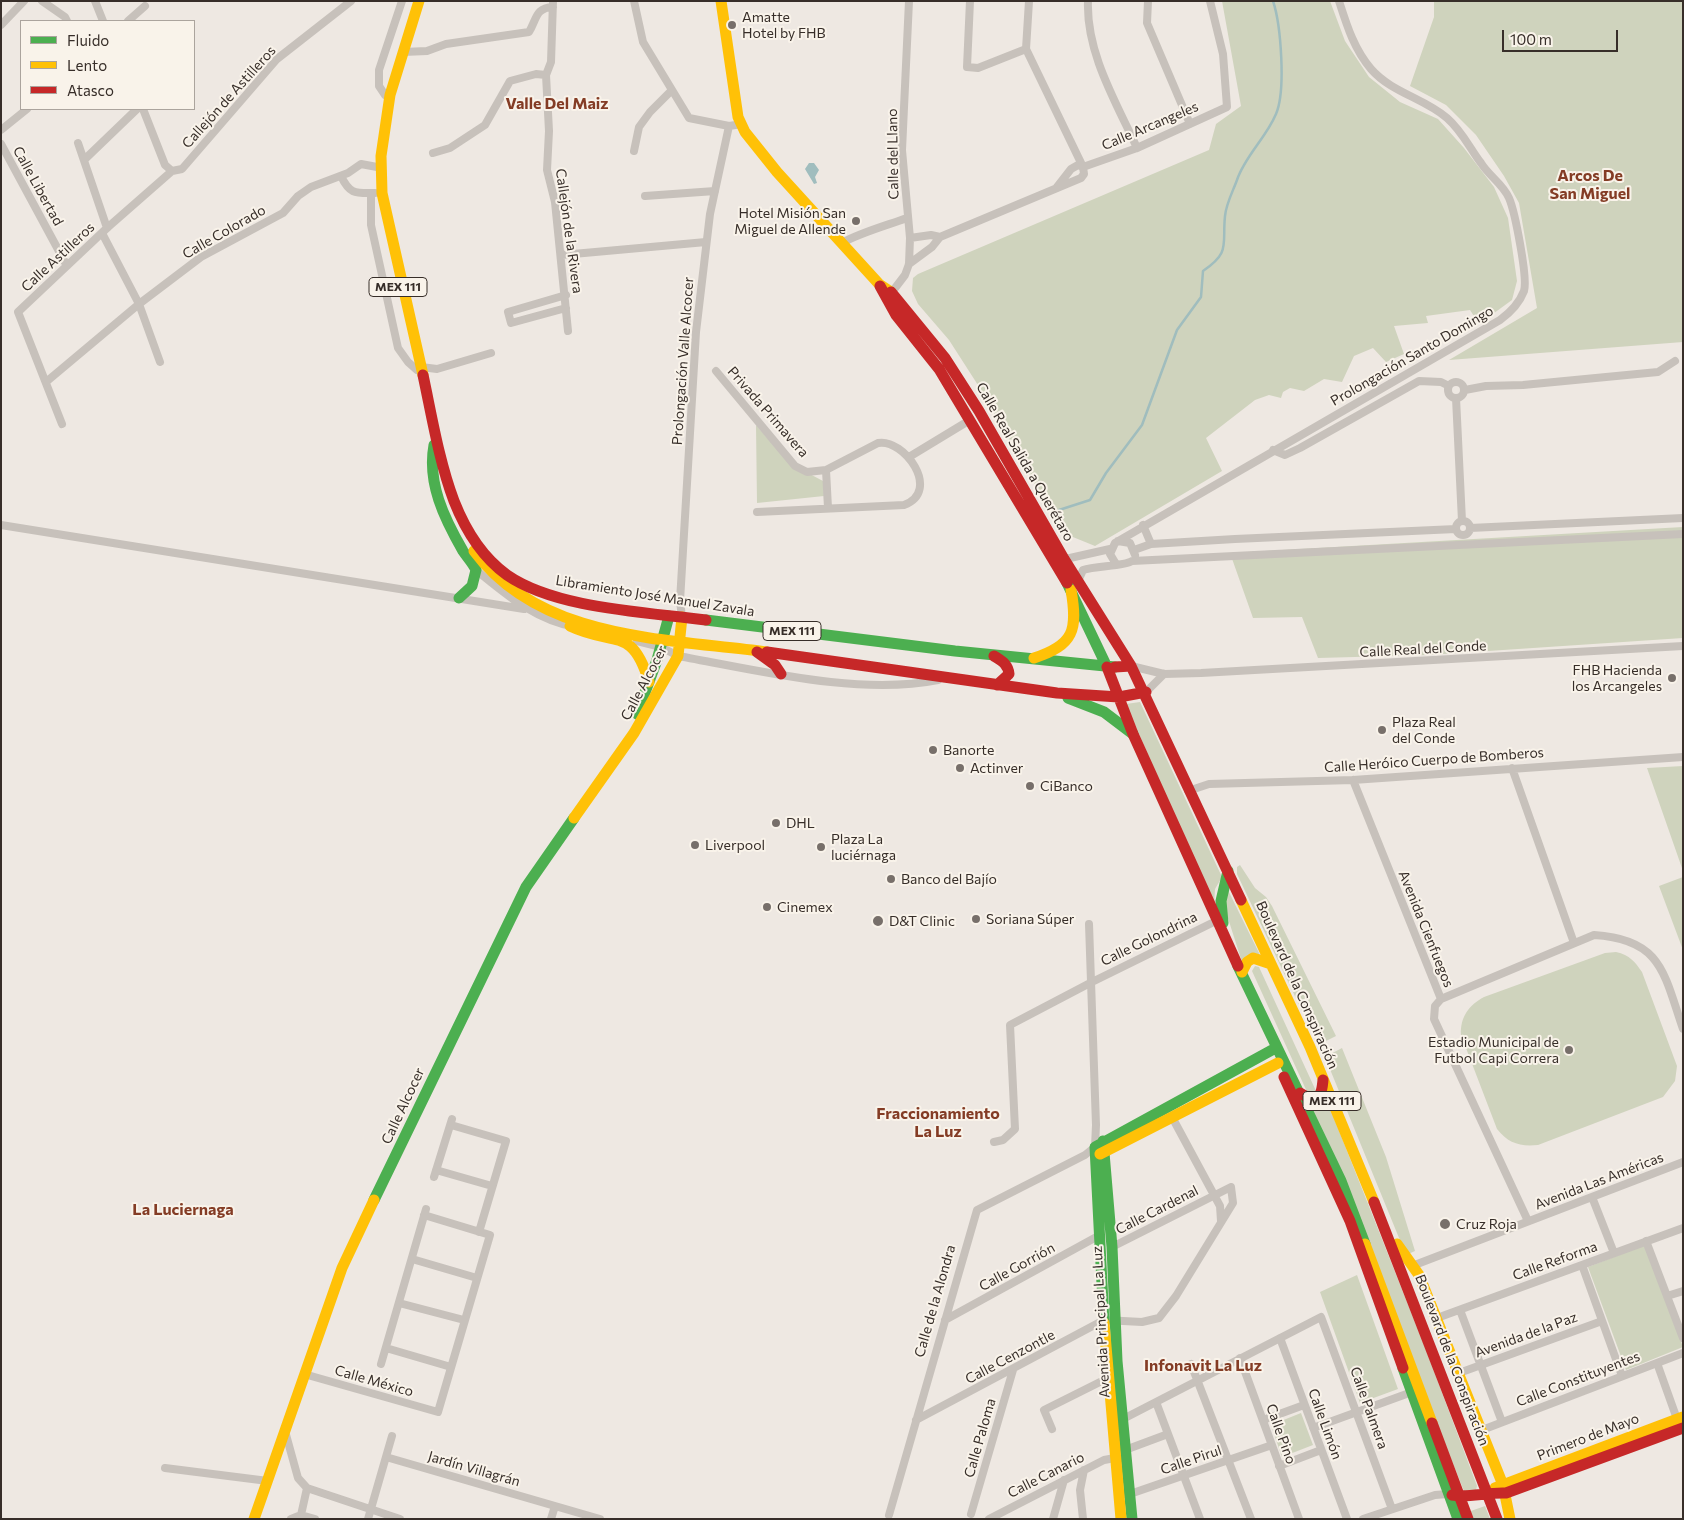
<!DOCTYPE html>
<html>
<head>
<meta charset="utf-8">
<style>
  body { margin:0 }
  #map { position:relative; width:1684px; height:1520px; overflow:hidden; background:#eee8e2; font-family:Commissioner,sans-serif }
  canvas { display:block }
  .frame { position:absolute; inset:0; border:2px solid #372e29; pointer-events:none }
  .legend { position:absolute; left:20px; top:20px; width:175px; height:90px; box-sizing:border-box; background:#f9f3ea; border:1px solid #aba49d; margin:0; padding:6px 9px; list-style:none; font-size:15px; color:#372e29 }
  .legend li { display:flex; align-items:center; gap:10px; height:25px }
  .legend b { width:25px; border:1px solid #aba49d }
  .scale { position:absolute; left:1502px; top:30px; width:116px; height:22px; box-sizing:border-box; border:2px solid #372e29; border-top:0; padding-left:6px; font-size:15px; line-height:18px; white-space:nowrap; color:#372e29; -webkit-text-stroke:4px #f9f3ea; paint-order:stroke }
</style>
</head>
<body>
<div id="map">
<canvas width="1684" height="1520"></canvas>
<div class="frame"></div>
<ul class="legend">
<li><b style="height:6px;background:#4caf50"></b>Fluido</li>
<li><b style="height:6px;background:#ffc107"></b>Lento</li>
<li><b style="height:6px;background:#c62828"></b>Atasco</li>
</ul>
<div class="scale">100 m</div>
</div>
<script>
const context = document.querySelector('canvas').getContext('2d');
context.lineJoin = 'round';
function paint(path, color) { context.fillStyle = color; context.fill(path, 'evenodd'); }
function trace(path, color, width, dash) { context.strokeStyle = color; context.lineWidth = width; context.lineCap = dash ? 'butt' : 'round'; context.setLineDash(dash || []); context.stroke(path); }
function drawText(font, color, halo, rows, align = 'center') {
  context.font = font + ' Commissioner,sans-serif'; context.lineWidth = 4; context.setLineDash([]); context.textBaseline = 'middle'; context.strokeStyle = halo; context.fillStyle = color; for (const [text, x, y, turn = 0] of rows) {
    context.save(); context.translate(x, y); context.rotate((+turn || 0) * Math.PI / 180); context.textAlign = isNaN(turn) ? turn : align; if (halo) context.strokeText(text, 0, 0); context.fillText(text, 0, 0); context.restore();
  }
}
const green = new Path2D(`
  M1222,1H1330L1345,41L1369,77L1400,102L1438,119L1464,148L1494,187L1508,218L1517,281L1512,300L1479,324L1470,310L1426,316L1428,323L1394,326L1404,354L1386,362L1373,348L1354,356L1342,382L1324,379L1304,391L1290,388L1283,392L1281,398L1269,395L1255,400L1206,438L1222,471L1095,546L1063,533L976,382L949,340L918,304L912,291L913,278L918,274L1209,150L1216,124L1241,106Z
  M1434,1H1683V342L1449,360L1537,308L1519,203L1504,176L1476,135L1446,105L1410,86L1434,17Z
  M756,425L789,463L823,481L824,496L757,503Z
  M1683,527V638L1428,655L1318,658L1302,617L1253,618L1230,553Z
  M1140,702L1222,877L1215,889L1214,906L1126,704Z
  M1683,766V871L1647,768Z
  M1240,865L1255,888L1266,897L1272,906L1336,1036L1318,1045L1237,874V867Z
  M1683,877V950L1659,886Z
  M1226,886L1260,955L1242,962L1226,912Z
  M1616,952C1630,955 1635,962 1642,972L1677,1066L1675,1081L1663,1097L1538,1145C1520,1147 1508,1143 1497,1129L1461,1035C1460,1017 1469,1005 1484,997L1605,953Z
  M1255,966L1259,967L1316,1091L1314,1094H1308L1252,971Z
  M1342,1048L1386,1157L1415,1251L1406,1255L1325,1057Z
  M1326,1098L1426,1350L1477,1486L1476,1490L1464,1491L1309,1106L1318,1105Z
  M1645,1245L1683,1347L1626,1370L1588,1267Z
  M1357,1275L1398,1389L1360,1403L1320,1292Z
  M1301,1413L1313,1445L1282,1457L1271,1425Z
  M1485,1506L1490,1519H1470L1468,1512Z`);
const water = new Path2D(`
  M809,163H814L819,170L815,177L817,183L814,184L805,169Z`);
const stream = new Path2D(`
  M1059,510L1090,500L1106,473L1142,425L1177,330L1201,297L1203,271C1231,252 1222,245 1225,216C1226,204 1233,191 1237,180C1245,156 1266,138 1276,114C1286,91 1281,25 1273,1`);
const street = new Path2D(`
  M42,1L65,17L67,21
  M95,1L103,21
  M553,1L551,62L546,75L549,131L547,170L555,202L568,331
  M634,1L643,42L689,118L729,126L742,124
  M970,1L967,67L978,68L1026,49
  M1088,1C1086,53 1116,102 1137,148
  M1148,1L1147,23L1190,124
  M128,21L145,6
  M1,25L24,1
  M403,52L427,51L446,44L529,32C537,19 535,8 553,7
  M385,95L379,86V70L402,1
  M143,109L165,165L172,171
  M1,130L27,109
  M78,143L107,228
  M1,144L67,266
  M634,151L639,127L650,112L671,91
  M433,153L450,148L485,125L510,81L536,74L546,75
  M84,160L137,109
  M341,176C350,195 356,193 375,193
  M1057,187L1071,169L1078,165L1083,167L1137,148L1227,107L1223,54L1210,1
  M371,193V225L398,348L408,362L417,370
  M645,196L715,191
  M102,233L139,304L160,362
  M910,238L931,235L940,237
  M842,243C859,233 888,225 907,218
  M562,255L706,242
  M909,264L932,247L940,237L1081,178L1084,174L1083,167L1026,49L1029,1
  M566,295L508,312L511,323L566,308
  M889,296L905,275L909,264L910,238L902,150L909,1
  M421,367L437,369L491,353
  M716,371L795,466L807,472L826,470L878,443C904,438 942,491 904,505L757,512
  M1448 390a8 8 0 1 1 16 0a8 8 0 1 1-16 0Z
  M46,382L139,304L201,257L283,213L298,196L311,187L348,173L361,164L377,167
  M1465,390L1486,386L1523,385L1658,372L1675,361
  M1456,398L1462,521
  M62,424L18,312L107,228L172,171L182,169L277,59L351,1
  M1273,450L1285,455L1300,448L1419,381L1441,382L1449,386
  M909,457L970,420
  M826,470L828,508
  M1456 528a7 7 0 1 1 14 0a7 7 0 1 1-14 0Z
  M1,525L524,609
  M1143,525L1151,544
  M1470,528L1683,518
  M1118,541L1130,543L1135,555
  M1134,550L1151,544L1235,539L1456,529
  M1061,560L1110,549
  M1116,564L1110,554L1115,543L1500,320C1511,312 1519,304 1524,291C1528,278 1515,212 1509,198C1503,184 1489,176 1481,163C1469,147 1462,131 1447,118C1424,98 1392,93 1371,69C1354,49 1347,26 1339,1
  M476,570C507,595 535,620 575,627
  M1078,581L1083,570C1095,566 1125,566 1132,561L1683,534
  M682,617L680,601L696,332L710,214L729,126
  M637,641L661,647L678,656C757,670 859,696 938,680
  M1131,666L1164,674L1201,673L1683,646
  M1146,692L1164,674
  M1512,768L1574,943
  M1353,780L1441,999L1435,1006L1434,1019L1528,1221
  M1188,791L1209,784L1353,780L1683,757
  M1441,999L1594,935C1662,939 1664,974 1683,1029
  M1172,1117L1220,1206L1221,1221
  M451,1125L506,1141L479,1232
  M994,1142L1003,1140L1015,1129L1010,1025L1092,982L1218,920
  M436,1170L492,1186
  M434,1177L452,1119
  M1592,1197L1614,1253
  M1646,1241L1683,1338
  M412,1259L477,1278
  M1582,1265L1622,1376
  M1412,1266L1683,1162
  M1667,1296L1683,1291
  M399,1303L464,1320
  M1460,1310L1502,1422
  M1437,1318L1683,1228
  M945,1320L1100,1235
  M1280,1338L1347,1519
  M386,1348L451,1367
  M1240,1358L1299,1519
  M1657,1363L1677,1419
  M381,1364L426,1209
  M1191,1364L1251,1519
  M1459,1373L1602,1321
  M304,1374L438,1412L490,1235L424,1215
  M1156,1402L1200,1519
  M1123,1419L1321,1317L1392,1509
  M916,1420L1104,1320L1142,1322L1159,1318L1176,1296L1233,1203L1231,1187L1112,1247
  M1263,1420L1304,1405
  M1313,1428L1412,1392
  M1052,1429L1044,1410L1108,1378
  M1482,1430L1683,1353
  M285,1431L298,1478L307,1488L400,1519
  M1125,1450L1168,1434
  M386,1457L600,1519
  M1279,1466L1321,1450
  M165,1468L268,1481
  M1127,1495L1272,1445
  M971,1514L1013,1370
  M301,1515L307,1488
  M889,1515L977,1210L1085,1155L1095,1147L1096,1125L1089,924
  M291,1519L301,1515L315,1519
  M368,1519L392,1436
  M551,1519L555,1506
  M989,1519L1104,1460L1115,1458
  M1053,1519L1064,1480
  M1083,1519L1080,1490L1084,1470
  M1363,1519L1435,1495L1448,1494`);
const fast = new Path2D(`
  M434,445C427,483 444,518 463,551C467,557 473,563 476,570L472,586L459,598
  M1067,583L1107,667
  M706,620L955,651L1115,667
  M1068,698L1104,712L1133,734
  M637,714L657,660L669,616
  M1223,923L1221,901L1228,871
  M1238,966L1341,1181L1365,1244
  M1103,1141L1112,1247L1117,1361L1132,1519
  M374,1200L526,887L574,818
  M1104,1323L1095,1147L1272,1050
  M1403,1368L1458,1519`);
const slow = new Path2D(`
  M419,1L390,95L381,156L382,193L423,375
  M721,1L738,117L745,132L777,172L879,284L891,292
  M474,551C541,641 666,638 767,652
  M570,626C614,647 632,625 649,682
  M1034,658C1074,645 1078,630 1071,590
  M574,818L634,733L678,656L682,617
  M1241,900L1310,1047L1374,1202
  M1242,972L1247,962L1253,958L1271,964
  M1100,1154L1278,1063
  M1365,1244L1432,1423
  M1397,1244L1419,1275L1503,1485L1510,1519
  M1104,1323L1121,1519
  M1495,1488L1683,1417
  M254,1519L342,1268L374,1200`);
const jam = new Path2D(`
  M880,286L896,315L939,369L1067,583
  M891,292L945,358L979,411L1064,559L1131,666
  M423,375C432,417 439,461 454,501C465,529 482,557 507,575C556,609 647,612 706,620
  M757,652L775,665L781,674
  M767,652L1057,693L1119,697L1146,692
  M994,656C1002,661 1008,664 1009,674L997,685
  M1107,667L1133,734L1238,966
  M1115,667L1131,666L1241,900
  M1284,1077L1350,1221L1403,1368
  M1300,1093L1312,1100C1322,1097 1322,1089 1323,1080
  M1374,1202L1497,1519
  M1432,1423L1468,1519
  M1452,1495C1467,1498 1488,1492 1506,1493L1683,1428`);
const markers = [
  [732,25,5,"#776f6a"],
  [856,221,5,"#776f6a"],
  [1672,678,5,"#776f6a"],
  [1382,730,5,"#776f6a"],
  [933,750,5,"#776f6a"],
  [960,768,5,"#776f6a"],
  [1030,786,5,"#776f6a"],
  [776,823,5,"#776f6a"],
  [695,845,5,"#776f6a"],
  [821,847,5,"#776f6a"],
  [891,879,5,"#776f6a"],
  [767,907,5,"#776f6a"],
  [976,919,5,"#776f6a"],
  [878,921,6,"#776f6a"],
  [1569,1050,5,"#776f6a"],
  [1445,1224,6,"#776f6a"]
];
const shields = [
  [398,287,58],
  [792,631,58],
  [1332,1101,58]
];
const shieldNames = [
  ["MEX 111",398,287],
  ["MEX 111",792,631],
  ["MEX 111",1332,1101]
];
const poiNames = [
  ["Amatte",742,17],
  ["Hotel by FHB",742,33],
  ["Hotel Misión San",846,213,"right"],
  ["Miguel de Allende",846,229,"right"],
  ["FHB Hacienda",1662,670,"right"],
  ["los Arcangeles",1662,686,"right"],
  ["Plaza Real",1392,722],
  ["del Conde",1392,738],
  ["Banorte",943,750],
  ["Actinver",970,768],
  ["CiBanco",1040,786],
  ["DHL",786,823],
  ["Plaza La",831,839],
  ["luciérnaga",831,855],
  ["Liverpool",705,845],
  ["Banco del Bajío",901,879],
  ["Cinemex",777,907],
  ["Soriana Súper",986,919],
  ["D&T Clinic",889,921],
  ["Estadio Municipal de",1559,1042,"right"],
  ["Futbol Capi Correra",1559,1058,"right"],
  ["Cruz Roja",1456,1224]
];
const streetNames = [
  ["Callejón de Astilleros",229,97,-48],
  ["Calle Arcangeles",1150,126,-23],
  ["Calle del Llano",893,154,-91],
  ["Calle Libertad",38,186,61],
  ["Callejón de la Rivera",569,231,82],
  ["Calle Colorado",224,232,-30],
  ["Calle Astilleros",58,257,-43],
  ["Prolongación Santo Domingo",1412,356,-30],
  ["Prolongación Valle Alcocer",683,361,-86],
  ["Privada Primavera",768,412,49],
  ["Calle Real Salida a Querétaro",1025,462,60],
  ["Libramiento José Manuel Zavala",655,596,9],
  ["Calle Real del Conde",1423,649,-3],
  ["Calle Alcocer",644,683,-62],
  ["Calle Heróico Cuerpo de Bomberos",1434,760,-4],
  ["Avenida Cienfuegos",1426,929,68],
  ["Calle Golondrina",1149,939,-26],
  ["Boulevard de la Conspiración",1297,985,66],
  ["Calle Alcocer",403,1106,-65],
  ["Avenida Las Américas",1599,1181,-21],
  ["Calle Cardenal",1157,1210,-27],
  ["Calle Reforma",1555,1261,-20],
  ["Calle Gorrión",1017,1267,-29],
  ["Calle de la Alondra",935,1301,-74],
  ["Avenida Principal La Luz",1101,1322,-93],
  ["Avenida de la Paz",1526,1335,-20],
  ["Calle Cenzontle",1010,1357,-28],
  ["Boulevard de la Conspiración",1452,1360,69],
  ["Calle Constituyentes",1578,1379,-21],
  ["Calle México",374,1381,16],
  ["Calle Palmera",1369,1408,70],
  ["Calle Limón",1325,1424,70],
  ["Calle Pino",1281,1434,70],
  ["Primero de Mayo",1588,1437,-21],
  ["Calle Paloma",980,1438,-74],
  ["Calle Pirul",1191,1460,-19],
  ["Jardín Villagrán",474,1469,16],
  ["Calle Canario",1046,1475,-27]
];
const quarterNames = [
  ["Valle Del Maiz",557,104],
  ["Arcos De",1590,176],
  ["San Miguel",1590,194],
  ["Fraccionamiento",938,1114],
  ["La Luz",938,1132],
  ["La Luciernaga",183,1210],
  ["Infonavit La Luz",1203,1366]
];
paint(green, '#cfd3bd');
paint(water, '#a0bdbe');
trace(stream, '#a0bdbe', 2.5);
trace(street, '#c7c1bb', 8);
trace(fast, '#4caf50', 11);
trace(slow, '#ffc107', 11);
trace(jam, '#c62828', 11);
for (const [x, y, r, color] of markers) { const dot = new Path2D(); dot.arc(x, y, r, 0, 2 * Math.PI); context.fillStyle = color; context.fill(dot); trace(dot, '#f9f3ea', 2); }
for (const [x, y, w] of shields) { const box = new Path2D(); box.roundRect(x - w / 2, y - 9.5, w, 19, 4); context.fillStyle = '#f9f3ea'; context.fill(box); trace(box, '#372e29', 1); }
drawText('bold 12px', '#372e29', null, shieldNames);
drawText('14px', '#372e29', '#f9f3ea', poiNames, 'left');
drawText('14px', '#372e29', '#f9f3ea', streetNames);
drawText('bold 16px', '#843c25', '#f9f3ea', quarterNames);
</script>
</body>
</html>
